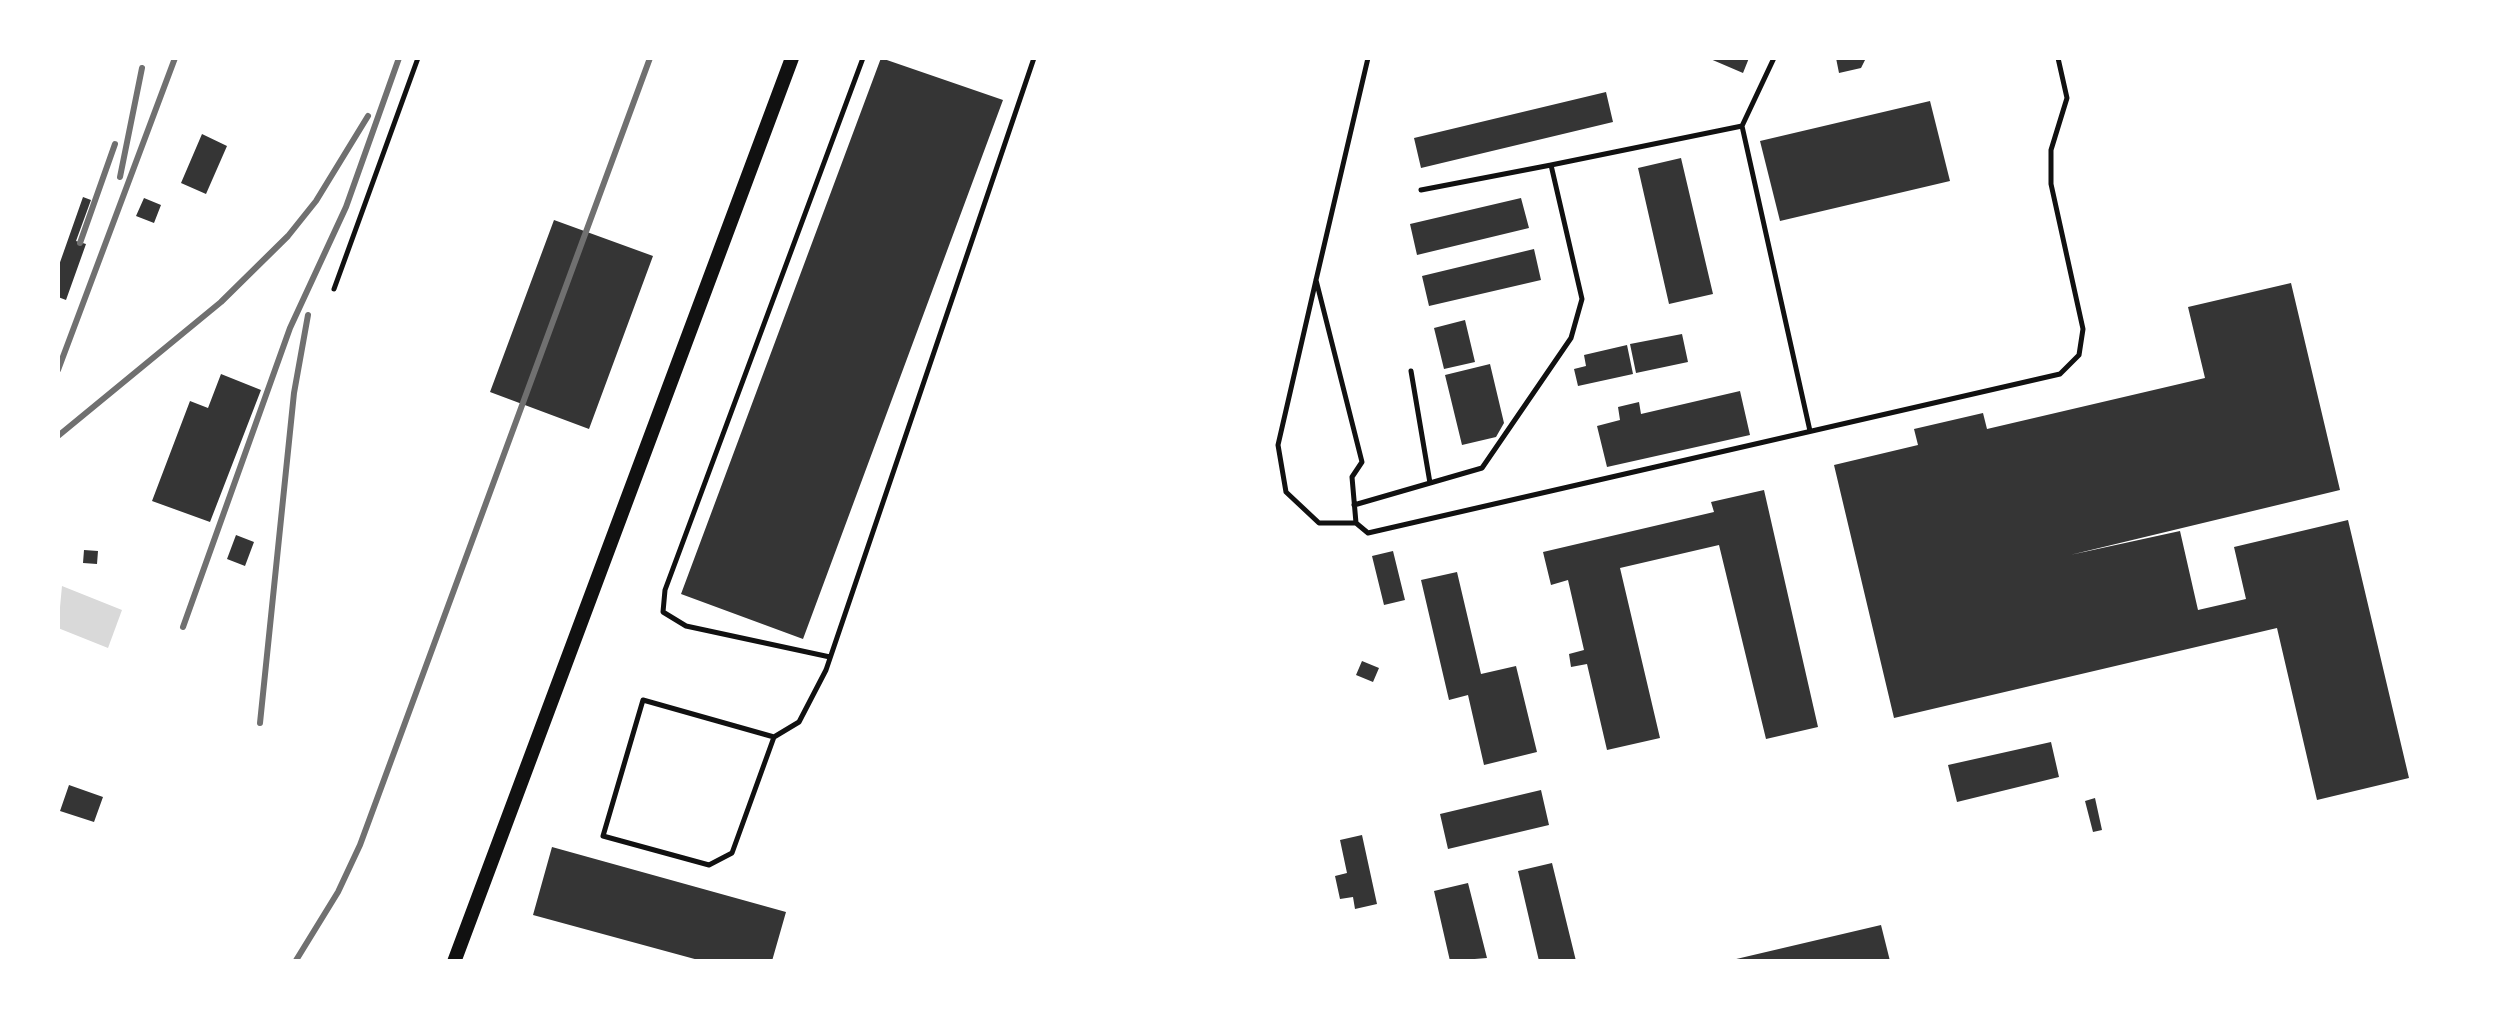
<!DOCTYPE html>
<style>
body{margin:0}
#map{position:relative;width:2517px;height:1019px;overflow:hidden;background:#fff;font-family:Jost,sans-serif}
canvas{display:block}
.frame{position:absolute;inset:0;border:60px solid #fff;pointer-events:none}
</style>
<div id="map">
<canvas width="2517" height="1019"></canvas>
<div class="frame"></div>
</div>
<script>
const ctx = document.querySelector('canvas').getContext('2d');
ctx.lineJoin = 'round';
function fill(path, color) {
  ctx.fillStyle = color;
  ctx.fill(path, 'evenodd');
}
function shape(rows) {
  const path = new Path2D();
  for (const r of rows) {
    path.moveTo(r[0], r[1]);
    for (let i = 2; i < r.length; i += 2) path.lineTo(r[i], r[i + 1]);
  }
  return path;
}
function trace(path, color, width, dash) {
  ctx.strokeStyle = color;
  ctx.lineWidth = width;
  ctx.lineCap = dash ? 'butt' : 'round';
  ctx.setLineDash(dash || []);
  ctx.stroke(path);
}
fill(shape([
 [62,586,122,610,108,648,58,628]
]), '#d9d9d9');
fill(shape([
 [881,58,1003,100,803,639,681,594],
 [1708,58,1749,58,1743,73],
 [1836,58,1866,58,1861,68,1839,73],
 [1606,92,1613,122,1421,168,1414,138],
 [1930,101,1950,181,1780,221,1760,141],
 [202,134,227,146,206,194,181,183],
 [1681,158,1713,294,1669,304,1638,168],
 [83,197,91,200,76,241,86,244,66,300,58,297,58,268],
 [144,198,161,205,154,223,136,216],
 [1521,198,1529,228,1417,255,1410,224],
 [554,220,653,256,589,429,490,392],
 [1534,249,1541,280,1429,306,1422,276],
 [2291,283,2340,490,2070,555,2180,531,2198,610,2246,599,2234,547,2348,520,2409,778,2317,800,2277,628,1894,718,1834,465,1918,445,1914,429,1983,413,1987,429,2205,378,2188,307],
 [1465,320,1475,362,1444,369,1434,328],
 [1682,334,1688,362,1636,373,1630,344],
 [1627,345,1633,374,1578,386,1574,369,1586,366,1584,355],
 [1490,364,1504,423,1496,437,1462,445,1445,375],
 [221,374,261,390,210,522,152,501,190,401,208,408],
 [1740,391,1750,435,1607,467,1597,426,1620,420,1618,407,1639,402,1641,414],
 [1764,490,1818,727,1766,739,1719,545,1620,568,1660,738,1607,750,1587,664,1571,667,1569,654,1584,650,1568,580,1551,585,1543,552,1714,512,1711,502],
 [236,535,254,542,245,566,227,559],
 [84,550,98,551,97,564,83,563],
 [1393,551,1405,600,1384,605,1372,556],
 [1457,572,1481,674,1516,666,1537,752,1484,765,1468,695,1449,700,1421,580],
 [1362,661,1379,668,1373,682,1356,675],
 [2051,742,2059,777,1957,802,1948,765],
 [69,785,103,797,94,822,60,811],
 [1541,790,1549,825,1448,849,1440,814],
 [2095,798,2102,830,2093,832,2085,801],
 [1362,835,1377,904,1355,909,1353,897,1340,899,1335,876,1347,873,1340,840],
 [552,847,786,912,772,961,702,961,533,915],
 [1552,863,1576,961,1539,961,1518,871],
 [1468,883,1487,958,1450,961,1434,891],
 [1881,925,1890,961,1732,961,1732,960]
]), '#353535');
trace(shape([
 [1774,58,1742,126,1810,431],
 [1551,165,1742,126],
 [1316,280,1362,462,1352,477,1356,523,1319,523,1286,492,1278,445,1316,280,1368,58],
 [334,289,418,58],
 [1411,371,1430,483],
 [1354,505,1482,468,1571,338,1582,299,1551,165,1421,190],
 [1356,523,1368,533,2060,374,2079,355,2083,329,2051,184,2051,150,2067,98,2058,58],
 [830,657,686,626,663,612,665,590,863,58],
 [774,737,643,700,603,836,709,865,732,853,774,737,799,722,826,670,1034,58]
]), '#111', 5);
trace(shape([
 [454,962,792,58]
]), '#111', 14);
trace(shape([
 [120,177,142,68],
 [80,243,115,144],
 [58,370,175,58],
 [58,436,221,302,288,236,316,201,368,116],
 [183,627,290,328,346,207,399,58],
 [260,723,294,393,308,315],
 [295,962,338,892,360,845,650,58]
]), '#707070', 6);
</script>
